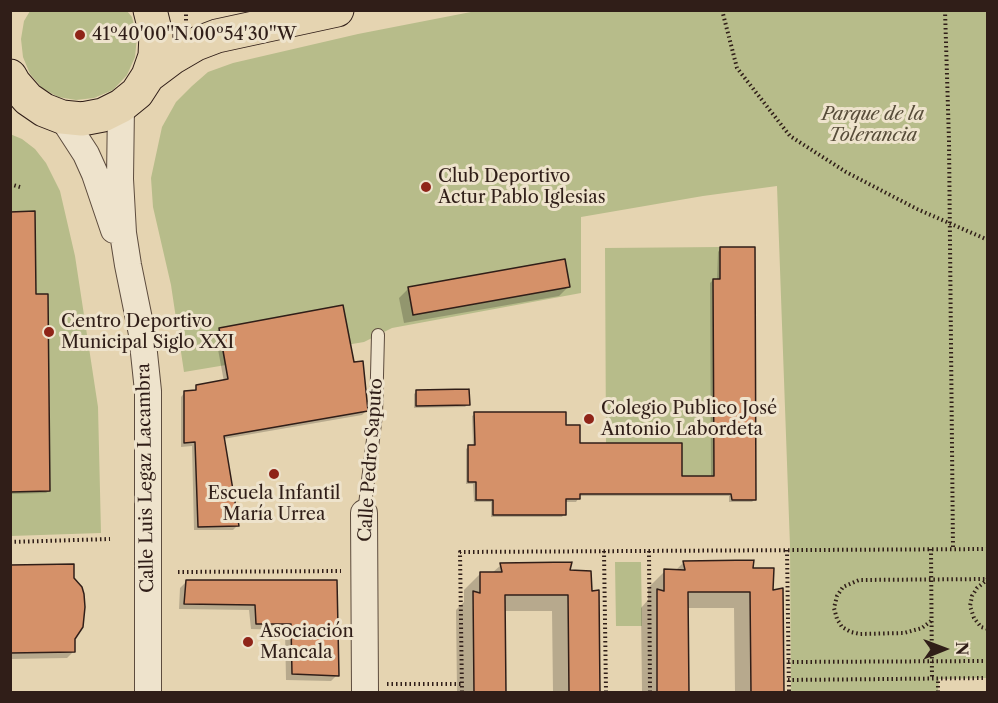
<!DOCTYPE html>
<meta charset="utf-8">
<style>
body{margin:0}
#map{position:relative;width:998px;height:703px;overflow:hidden;background:#e5d4b1;font-family:"Libre Caslon Text",serif}
canvas{display:block}
.frame{position:absolute;inset:0;border:12px solid #301e18;pointer-events:none}
.north{position:absolute;left:914px;top:619px;width:60px;height:60px;-webkit-text-stroke:4px #eee3cc;paint-order:stroke;rotate:89deg;font-size:16px;font-weight:700;line-height:24px;text-align:center;color:#301e18}
.north::after{content:'';display:block;margin:auto;width:21px;height:27px;background:#301e18;clip-path:polygon(50% 0,100% 100%,50% 72%,0 100%)}
</style>
<div id="map">
<canvas width="998" height="703"></canvas>
<div class="frame"></div>
<div class="north">N</div>
</div>
<script>
const ctx = document.querySelector('canvas').getContext('2d');
ctx.lineJoin = 'round';
function fill(path, color) {
  ctx.fillStyle = color;
  ctx.fill(path, 'evenodd');
}
function shape(rows) {
  const path = new Path2D();
  for (const r of rows) {
    path.moveTo(r[0], r[1]);
    for (let i = 2; i < r.length; i += 2) path.lineTo(r[i], r[i + 1]);
  }
  return path;
}
function trace(path, color, width, dash) {
  ctx.strokeStyle = color;
  ctx.lineWidth = width;
  ctx.lineCap = dash ? 'butt' : 'round';
  ctx.setLineDash(dash || []);
  ctx.stroke(path);
}
function write(font, color, halo, rows, align = 'center') {
  ctx.font = font + ' "Libre Caslon Text",serif';
  ctx.lineWidth = 6;
  ctx.setLineDash([]);
  ctx.textBaseline = 'middle';
  ctx.strokeStyle = halo;
  ctx.fillStyle = color;
  for (const [text, x, y, turn = 0] of rows) {
    ctx.save();
    ctx.translate(x, y);
    ctx.rotate((+turn || 0) * Math.PI / 180);
    ctx.textAlign = isNaN(turn) ? turn : align;
    if (halo) ctx.strokeText(text, 0, 0);
    ctx.fillText(text, 0, 0);
    ctx.restore();
  }
}
fill(shape([
 [30,11,127,11,132,17,137,37,135,57,127,75,113,90,94,98,76,100,58,97,42,88,30,74,23,57,21,39,24,21],
 [476,11,987,11,987,678,939,679,938,692,791,692,790,546,777,186,703,196,581,217,581,293,392,328,364,342,184,372,171,285,153,207,151,178,162,127,176,102,192,86,208,72,233,63,358,34],
 [10,134,22,139,35,149,46,163,60,191,75,256,98,407,101,533,11,536],
 [720,247,720,279,713,279,714,476,682,476,606,443,605,248],
 [615,562,641,562,642,626,616,626]
]), '#b7bc8a');
fill(shape([
 [10,213,35,295,49,491,46,493,10,494],
 [720,249,755,499,752,502,729,502,729,496,578,496,578,499,576,502,564,502,564,514,562,517,491,517,491,502,474,502,473,484,466,484,466,449,469,446,473,446,472,416,475,414,565,427,578,445,680,477,711,477,710,283,713,280,717,280,718,252],
 [568,287,559,296,404,323,399,298,409,288],
 [219,329,353,364,366,411,362,415,223,439,237,526,233,530,194,530,192,446,181,447,181,397,185,392,192,392,197,387,224,382,215,333],
 [417,391,468,404,465,407,414,408,414,394],
 [684,562,751,570,772,591,782,692,735,692,734,608,686,608,687,692,642,692,641,608,648,600,648,588,665,571,675,571],
 [501,565,568,572,598,692,553,692,552,611,504,611,504,692,457,692,456,610,464,602,464,590,481,573,492,573],
 [10,566,73,579,73,652,67,658,10,659],
 [186,582,336,582,337,675,331,681,286,680,285,630,251,629,249,610,179,609,180,588]
]), '#0003');
const building = shape([
 [35,211,36,294,48,294,50,491,10,492,10,212,35,211],
 [720,247,755,247,756,500,732,500,731,494,580,494,580,499,566,499,566,515,493,515,493,500,476,500,476,482,468,482,468,445,475,445,474,412,566,412,566,425,580,425,580,443,682,443,682,476,714,476,713,279,720,279,720,247],
 [565,259,570,287,413,315,408,287,565,259],
 [343,305,354,362,363,361,368,411,224,436,239,526,198,527,195,442,184,443,184,391,196,390,196,385,228,379,219,328,343,305],
 [469,389,470,405,416,406,416,390,469,389],
 [754,560,753,568,774,568,773,590,783,588,784,693,751,693,750,592,688,592,689,693,657,693,657,589,664,591,664,569,685,570,683,561,754,560],
 [572,562,570,570,591,571,592,591,599,590,600,693,569,693,568,595,505,595,506,693,474,693,473,591,480,593,480,572,502,572,500,563,572,562],
 [74,564,74,578,82,587,84,594,85,607,83,627,75,639,75,652,10,653,10,565,74,564],
 [186,580,337,580,339,676,292,674,291,624,256,624,255,605,184,604,186,580]
]);
fill(building, '#d59169');
trace(building, '#301e18', 1.5);
const lane = shape([
 [364,513,376,415,378,335]
]);
const street = shape([
 [121,106,120,179,123,233,128,265,142,334,148,391,148,692],
 [62,117,86,154,95,174,114,230],
 [364,513,365,692]
]);
const primary = shape([
 [10,76,14,83,28,99,44,110,62,117,82,119,103,115,121,106,137,93,148,76,155,56,156,34,150,10],
 [148,76,172,58,196,44,217,36,337,10]
]);
trace(lane, '#5d4c3e', 14);
trace(street, '#5d4c3e', 28);
trace(primary, '#301e18', 35);
trace(shape([
 [186,10,186,22],
 [722,10,737,68,790,136,846,172,917,209,988,240],
 [945,10,949,141,953,549],
 [10,184,20,187],
 [10,542,110,539],
 [931,549,932,679],
 [787,550,789,692],
 [604,551,606,692],
 [649,551,650,692],
 [178,572,341,571],
 [988,579,977,588,972,596,970,606,974,618,981,627,988,629],
 [931,621,922,628,904,633,860,634,851,632,842,627,837,619,834,608,837,596,843,587,859,580,988,579],
 [788,662,988,661],
 [788,680,988,678],
 [387,684,462,684],
 [462,692,460,552,988,549],
 [938,692,938,679]
]), '#301e18', 4, [1.5, 3]);
trace(lane, '#eee3cc', 12);
trace(street, '#eee3cc', 26);
trace(primary, '#e5d4b1', 33);
for (const [x, y, r, color] of [
 [80,35,6,"#8f2418"],
 [426,187,6,"#8f2418"],
 [49,332,6,"#8f2418"],
 [589,419,6,"#8f2418"],
 [274,474,6,"#8f2418"],
 [248,642,6,"#8f2418"]
]) {
  const dot = new Path2D();
  dot.arc(x, y, r, 0, 2 * Math.PI);
  ctx.fillStyle = color;
  ctx.fill(dot);
  trace(dot, '#eee3cc', 2);
}
write('18px', '#301e18', '#eee3cc', [
 ["41º40'00''N.00º54'30''W",92,35],
 ["Club Deportivo",438,177],
 ["Actur Pablo Iglesias",438,198],
 ["Centro Deportivo",61,322],
 ["Municipal Siglo XXI",61,343],
 ["Colegio Publico José",601,409],
 ["Antonio Labordeta",601,430],
 ["Escuela Infantil",274,494,"center"],
 ["María Urrea",274,515,"center"],
 ["Asociación",260,632],
 ["Mancala",260,653]
], 'left');
write('italic 18px', '#584d3a', '#eee3cc', [
 ["Parque de la",873,115],
 ["Tolerancia",873,136]
]);
write('18px', '#301e18', '#eee3cc', [
 ["Calle Pedro Saputo",371,460,-86],
 ["Calle Luis Legaz Lacambra",146,478,-91]
]);
</script>
